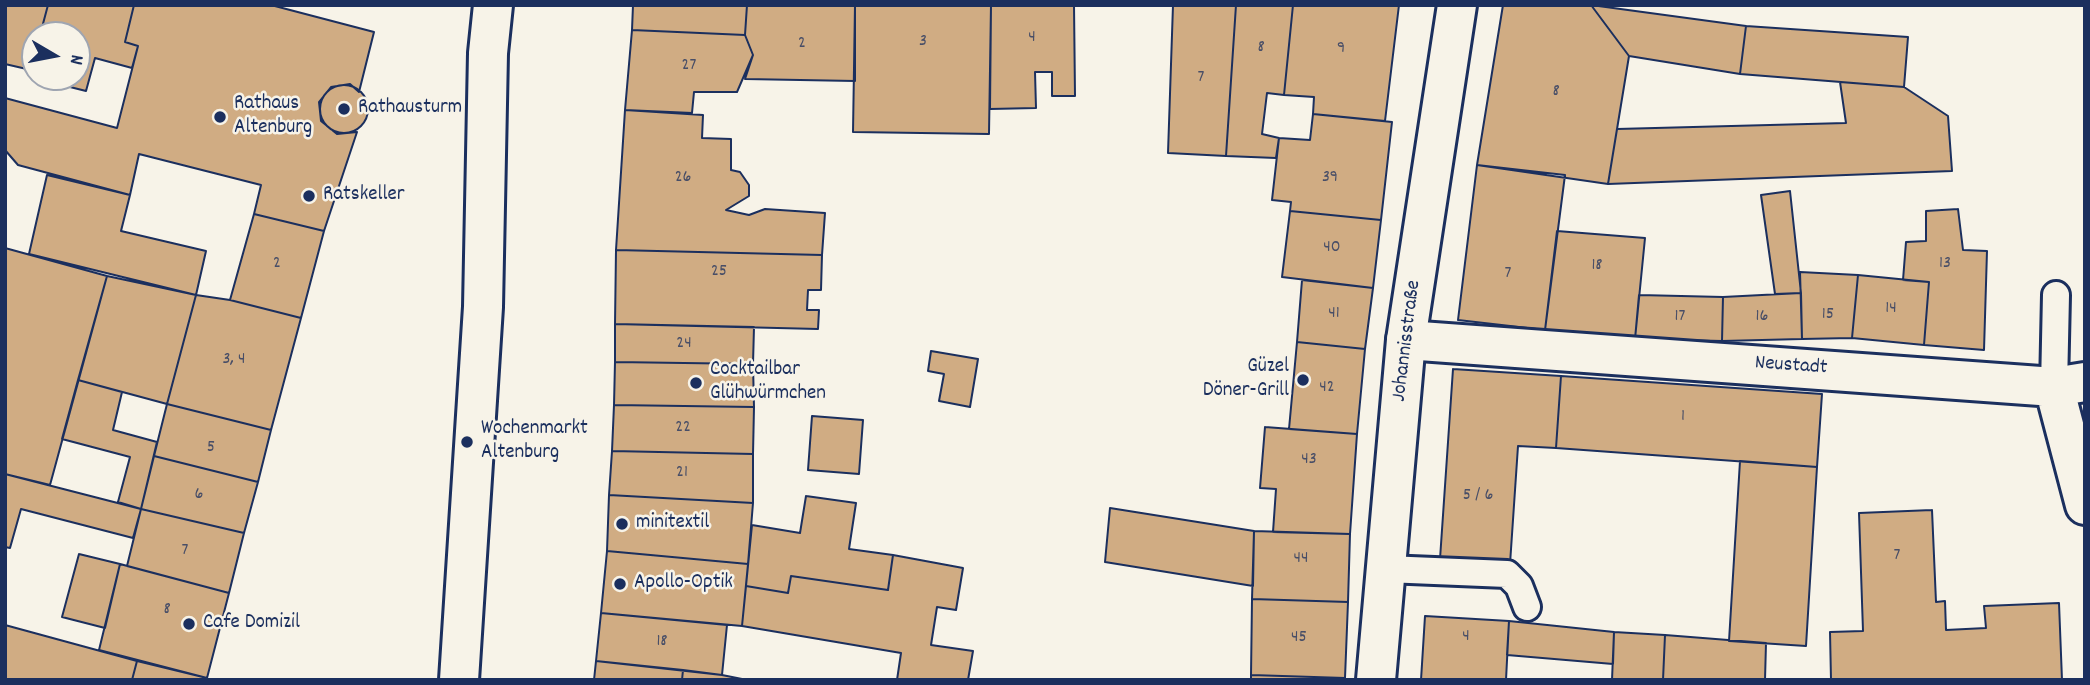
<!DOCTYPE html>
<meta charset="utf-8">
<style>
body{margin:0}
#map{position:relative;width:2090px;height:685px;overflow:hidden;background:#f7f3e8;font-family:Dekko,sans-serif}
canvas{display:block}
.frame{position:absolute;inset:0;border:7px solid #1b2f5e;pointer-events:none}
.north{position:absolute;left:21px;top:21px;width:70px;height:70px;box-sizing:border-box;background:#f7f3e8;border:2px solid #9fa5b1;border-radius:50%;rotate:100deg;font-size:19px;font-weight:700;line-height:28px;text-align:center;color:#1b2f5e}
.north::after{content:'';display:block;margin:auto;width:24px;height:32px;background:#1b2f5e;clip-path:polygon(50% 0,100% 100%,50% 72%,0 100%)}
</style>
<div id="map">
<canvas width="2090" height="685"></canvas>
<div class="frame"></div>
<div class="north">N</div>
</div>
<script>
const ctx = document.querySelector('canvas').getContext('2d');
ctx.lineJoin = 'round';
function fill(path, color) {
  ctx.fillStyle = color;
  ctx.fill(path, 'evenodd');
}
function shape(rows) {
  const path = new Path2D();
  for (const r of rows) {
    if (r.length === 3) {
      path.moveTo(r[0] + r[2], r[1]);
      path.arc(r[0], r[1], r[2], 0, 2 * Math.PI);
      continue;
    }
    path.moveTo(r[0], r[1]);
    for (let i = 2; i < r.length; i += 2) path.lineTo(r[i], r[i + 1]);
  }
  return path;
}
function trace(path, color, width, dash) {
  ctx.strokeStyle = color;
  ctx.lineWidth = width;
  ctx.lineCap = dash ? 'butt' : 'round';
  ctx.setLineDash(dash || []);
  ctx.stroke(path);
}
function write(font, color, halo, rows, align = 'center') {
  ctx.font = font + ' Dekko,sans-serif';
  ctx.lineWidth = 5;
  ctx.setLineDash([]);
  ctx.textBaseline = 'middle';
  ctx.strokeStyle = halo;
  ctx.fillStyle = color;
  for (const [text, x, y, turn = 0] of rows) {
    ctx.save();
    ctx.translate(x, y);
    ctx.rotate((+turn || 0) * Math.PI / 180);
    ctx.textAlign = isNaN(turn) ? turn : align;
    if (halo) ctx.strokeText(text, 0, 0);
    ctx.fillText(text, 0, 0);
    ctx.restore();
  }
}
const building = shape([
 [5,5,48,5,40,35,35,35,31,70,5,64,5,5],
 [48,5,134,5,125,42,138,46,132,68,95,58,86,91,58,84,60,77,77,77,77,35,40,35,48,5],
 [134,5,271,5,374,32,359,92,350,84,331,87,319,102,321,121,337,134,357,132,324,231,254,214,261,185,139,154,130,195,18,165,5,150,5,98,117,128,138,46,125,42,134,5],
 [633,5,747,5,745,35,632,30,633,5],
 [747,5,855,5,855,81,745,79,753,55,745,35,747,5],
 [855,5,991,5,989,134,853,132,855,5],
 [991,5,1074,5,1075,96,1052,96,1052,72,1035,72,1036,108,990,109,991,5],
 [1173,5,1236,5,1226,156,1168,153,1173,5],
 [1236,5,1293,5,1284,95,1267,93,1262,134,1279,138,1276,158,1226,156,1236,5],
 [1293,5,1399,5,1385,121,1313,114,1314,97,1284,95,1293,5],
 [1503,5,1591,5,1629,56,1608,184,1477,165,1503,5],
 [1591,5,1746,26,1740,74,1629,56,1591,5],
 [1746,26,1908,37,1904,87,1740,74,1746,26],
 [632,30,745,35,753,55,737,92,694,92,692,113,625,110,632,30],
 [1840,82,1904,87,1948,116,1952,171,1608,184,1617,129,1846,123,1840,82],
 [344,109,24],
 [625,110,703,115,702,138,731,139,731,170,740,172,749,185,749,196,726,210,749,215,765,209,825,213,822,255,616,250,625,110],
 [1313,114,1392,122,1381,220,1290,211,1291,202,1272,200,1279,138,1310,140,1313,114],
 [1477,165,1565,175,1545,330,1458,320,1477,165],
 [47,175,130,195,121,231,206,251,196,295,29,254,47,175],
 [1790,191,1801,293,1775,294,1761,195,1790,191],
 [1958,209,1963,250,1987,251,1984,350,1924,345,1929,282,1903,280,1906,242,1926,241,1926,211,1958,209],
 [1290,211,1381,220,1373,288,1282,277,1290,211],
 [254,214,324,231,301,318,230,300,254,214],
 [1557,231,1645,238,1635,339,1545,330,1557,231],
 [5,248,107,276,50,485,5,474,5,248],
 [616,250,822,255,821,290,808,290,807,310,819,310,818,329,615,324,616,250],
 [1800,272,1858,275,1852,338,1802,339,1800,272],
 [1858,275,1929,282,1924,345,1852,338,1858,275],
 [107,276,196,295,167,404,78,380,107,276],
 [1302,280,1373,288,1365,349,1297,342,1302,280],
 [1801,293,1802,339,1722,341,1723,297,1801,293],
 [196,295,230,300,301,318,271,430,167,404,196,295],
 [1639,295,1723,297,1722,341,1635,339,1639,295],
 [615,324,754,327,753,364,615,362,615,324],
 [1297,342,1365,349,1357,434,1289,429,1297,342],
 [931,351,978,359,970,407,939,401,944,374,928,371,931,351],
 [615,362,753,364,754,407,614,405,615,362],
 [1453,369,1561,376,1556,448,1518,446,1510,564,1440,559,1453,369],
 [1561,376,1822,394,1817,467,1556,448,1561,376],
 [78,380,122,392,113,430,157,442,141,509,118,502,130,457,62,439,78,380],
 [167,404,271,430,258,482,154,456,167,404],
 [614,405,754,407,753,454,612,451,614,405],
 [812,416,863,420,859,474,808,470,812,416],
 [1265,427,1357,434,1350,534,1273,532,1276,489,1260,488,1265,427],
 [612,451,753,454,753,503,609,495,612,451],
 [154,456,258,482,244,533,141,509,154,456],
 [1740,461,1817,467,1806,646,1729,641,1740,461],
 [5,474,141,509,133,538,21,509,10,548,5,547,5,474],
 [609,495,753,503,748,564,607,551,609,495],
 [806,496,856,503,849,549,893,555,888,590,791,576,788,593,746,586,752,525,800,533,806,496],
 [1110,508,1254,531,1253,586,1105,562,1110,508],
 [141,509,244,533,229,593,127,566,141,509],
 [1932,510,1936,602,1945,601,1946,630,1986,628,1984,606,2059,603,2062,680,1831,680,1830,632,1863,631,1859,513,1932,510],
 [1254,531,1350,534,1348,602,1252,599,1254,531],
 [607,551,748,564,742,626,601,613,607,551],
 [79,554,120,564,105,628,62,617,79,554],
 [893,555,963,568,956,610,937,607,931,645,973,651,968,680,897,680,901,653,742,626,746,586,788,593,791,576,888,590,893,555],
 [120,564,229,593,207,678,99,650,120,564],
 [1252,599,1348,602,1345,678,1251,675,1252,599],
 [601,613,727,625,722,675,596,661,601,613],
 [1425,616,1509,621,1506,680,1421,680,1425,616],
 [1509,621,1614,632,1613,664,1507,655,1509,621],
 [5,625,137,661,132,680,5,680,5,625],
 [1614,632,1665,635,1663,680,1612,680,1614,632],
 [1665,635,1766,643,1765,680,1663,680,1665,635],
 [137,661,207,678,207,680,132,680,137,661],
 [596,661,683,670,682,680,594,680,596,661],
 [683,670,722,675,747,680,682,680,683,670],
 [1251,675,1345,678,1251,680,1251,675]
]);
fill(building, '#d0ac83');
trace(building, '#1b2f5e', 2);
const lane = shape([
 [2054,387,2056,295],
 [1386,569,1507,574,1519,586,1527,607]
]);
const street = shape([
 [1406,340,2054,387,2085,382],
 [2054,387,2085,505],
 [459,680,483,307,488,53,493,5]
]);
const secondary = shape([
 [1376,680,1406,340,1457,5]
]);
trace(lane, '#1b2f5e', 32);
trace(street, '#1b2f5e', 44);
trace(secondary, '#1b2f5e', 44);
trace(lane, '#f7f3e8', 26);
trace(street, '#f7f3e8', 38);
trace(secondary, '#f7f3e8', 38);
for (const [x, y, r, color] of [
 [344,109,7,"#1b2f5e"],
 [220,117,7,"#1b2f5e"],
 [309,196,7,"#1b2f5e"],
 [1303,380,7,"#1b2f5e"],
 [696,383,7,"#1b2f5e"],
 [467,442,7,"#1b2f5e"],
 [622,524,7,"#1b2f5e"],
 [620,584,7,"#1b2f5e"],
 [189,624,7,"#1b2f5e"]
]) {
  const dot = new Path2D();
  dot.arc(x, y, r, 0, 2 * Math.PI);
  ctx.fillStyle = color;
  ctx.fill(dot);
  trace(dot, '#f7f3e8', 2.5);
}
write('18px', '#484e67', null, [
 ["4",1032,39],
 ["3",923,43],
 ["2",802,45],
 ["8",1261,49],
 ["9",1341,50],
 ["27",689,67],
 ["7",1201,79],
 ["8",1556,93],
 ["26",683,179],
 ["39",1330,179],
 ["40",1332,249],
 ["2",277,265],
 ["13",1945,265],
 ["18",1597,267],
 ["25",719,273],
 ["7",1508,275],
 ["14",1891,310],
 ["41",1334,315],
 ["15",1828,316],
 ["17",1680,318],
 ["16",1762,318],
 ["24",684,345],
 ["3, 4",234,361],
 ["42",1327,389],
 ["1",1683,418],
 ["22",683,429],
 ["5",211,449],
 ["43",1309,461],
 ["21",682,474],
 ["6",199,496],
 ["5 / 6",1478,497],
 ["7",185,552],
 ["7",1897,557],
 ["44",1301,560],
 ["8",167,611],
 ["4",1466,638],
 ["45",1299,639],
 ["18",662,643]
]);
write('21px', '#1b2f5e', '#f7f3e8', [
 ["Rathaus",234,105],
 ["Altenburg",234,129],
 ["Rathausturm",358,109],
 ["Ratskeller",323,196],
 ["Güzel",1289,368,"right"],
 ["Döner-Grill",1289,392,"right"],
 ["Cocktailbar",710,371],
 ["Glühwürmchen",710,395],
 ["Wochenmarkt",481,430],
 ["Altenburg",481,454],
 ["minitextil",636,524],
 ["Apollo-Optik",634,584],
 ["Cafe Domizil",203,624]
], 'left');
write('21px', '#1b2f5e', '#f7f3e8', [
 ["Johannisstraße",1408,341,-83],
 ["Neustadt",1791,367,4]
]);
</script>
